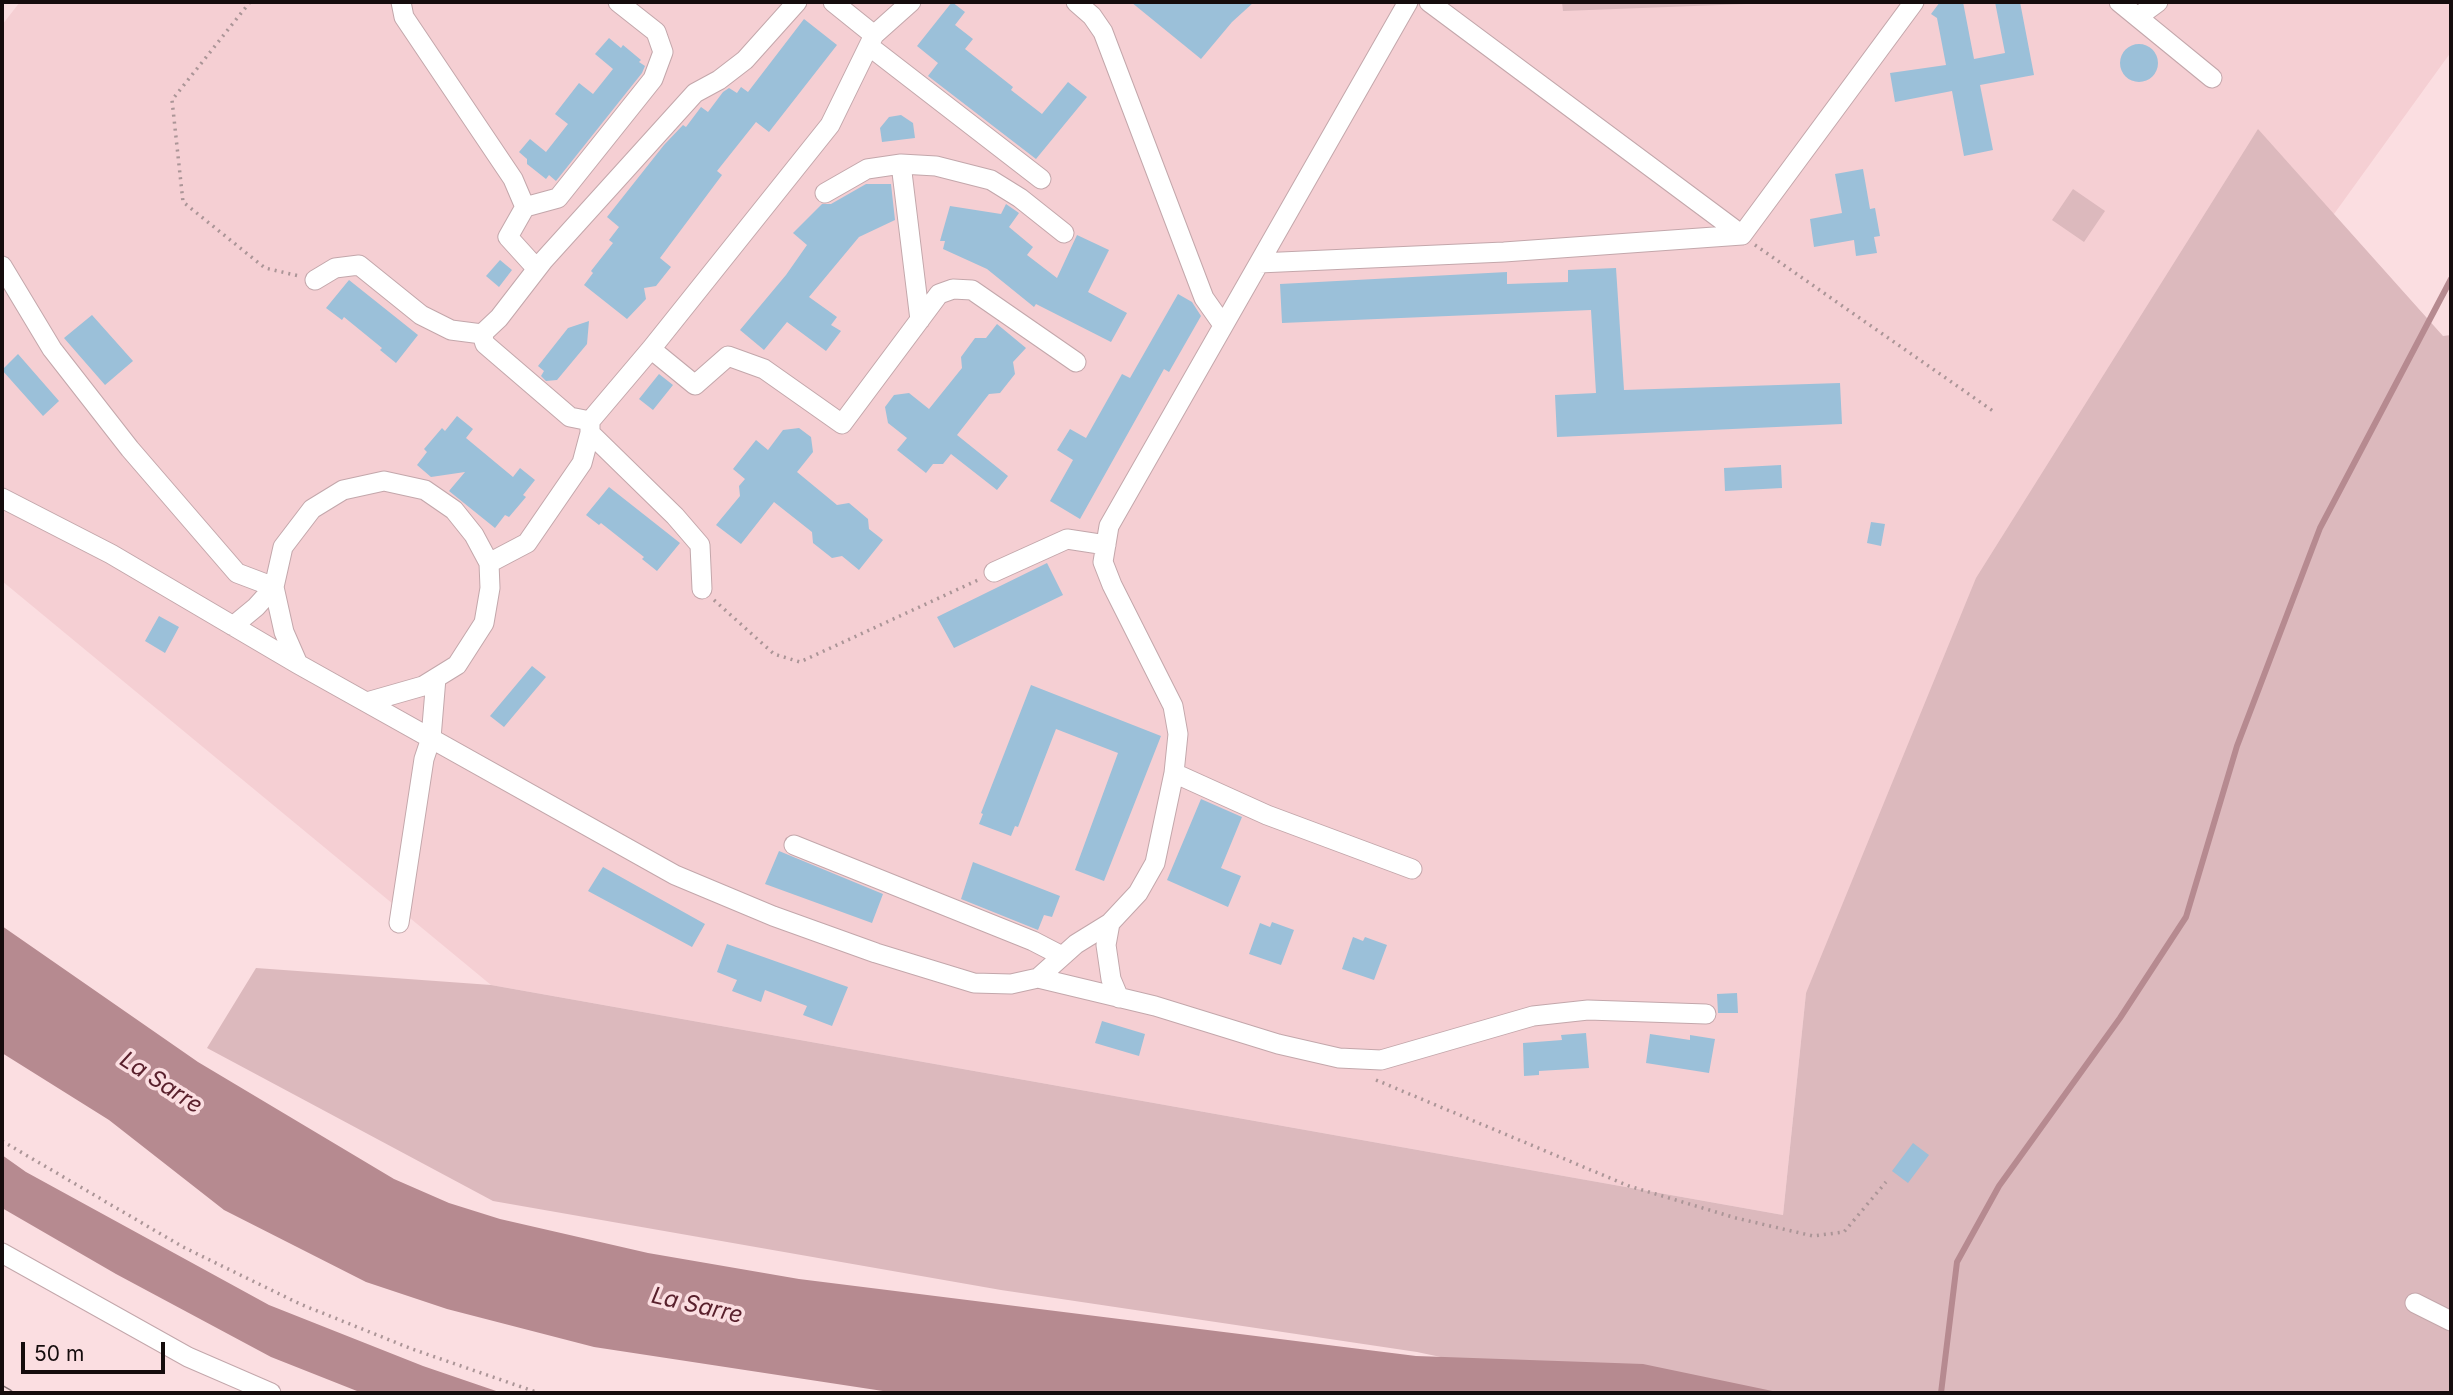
<!DOCTYPE html>
<style>
body{margin:0}
#map{position:relative;width:2453px;height:1395px;overflow:hidden;background:#fbdee1;font-family:Inter,sans-serif}
canvas{display:block}
.frame{position:absolute;inset:0;border:4px solid #150c0d;pointer-events:none}
.scale{position:absolute;left:21px;top:1342px;width:144px;height:32px;box-sizing:border-box;border:4px solid #150c0d;border-top:0;padding-left:9px;font-size:21px;line-height:24px;white-space:nowrap;color:#150c0d;-webkit-text-stroke:5px #fbdee1;paint-order:stroke}
</style>
<div id="map">
<canvas width="2453" height="1395"></canvas>
<div class="frame"></div>
<div class="scale">50 m</div>
</div>
<script>
const ctx = document.querySelector('canvas').getContext('2d');
ctx.lineJoin = 'round';
function fill(path, color) {
  ctx.fillStyle = color;
  ctx.fill(path, 'evenodd');
}
function shape(rows) {
  const path = new Path2D();
  for (const r of rows) {
    if (r.length === 3) {
      path.moveTo(r[0] + r[2], r[1]);
      path.arc(r[0], r[1], r[2], 0, 2 * Math.PI);
      continue;
    }
    path.moveTo(r[0], r[1]);
    for (let i = 2; i < r.length; i += 2) path.lineTo(r[i], r[i + 1]);
  }
  return path;
}
function trace(path, color, width, dash) {
  ctx.strokeStyle = color;
  ctx.lineWidth = width;
  ctx.lineCap = dash ? 'butt' : 'round';
  ctx.setLineDash(dash || []);
  ctx.stroke(path);
}
function write(font, color, halo, rows, align = 'center') {
  ctx.font = font + ' Inter,sans-serif';
  ctx.lineWidth = 7;
  ctx.setLineDash([]);
  ctx.textBaseline = 'middle';
  ctx.strokeStyle = halo;
  ctx.fillStyle = color;
  for (const [text, x, y, turn = 0] of rows) {
    ctx.save();
    ctx.translate(x, y);
    ctx.rotate((+turn || 0) * Math.PI / 180);
    ctx.textAlign = isNaN(turn) ? turn : align;
    if (halo) ctx.strokeText(text, 0, 0);
    ctx.fillText(text, 0, 0);
    ctx.restore();
  }
}
fill(shape([
 [20,2,2451,2,2451,52,2321,232,1806,993,1783,1215,491,985,2,581,2,25]
]), '#f5cfd3');
fill(shape([
 [1562,2,1746,2,1746,4,1563,11],
 [2258,129,2443,336,2451,335,2451,1393,1612,1393,1417,1352,1001,1290,493,1201,207,1048,256,968,491,985,1783,1215,1806,993,1976,578],
 [2073,189,2105,211,2084,242,2052,220]
]), '#dcb9bd');
fill(shape([
 [2,926,198,1062,394,1179,449,1203,500,1219,648,1253,799,1279,1416,1356,1643,1364,1782,1393,896,1393,594,1347,447,1309,366,1282,224,1210,109,1120,2,1053],
 [2,1155,26,1172,269,1305,423,1366,502,1393,362,1393,271,1357,116,1274,2,1208]
]), '#b68a90');
trace(shape([
 [1941,1393,1957,1262,1999,1186,2120,1018,2186,917,2237,746,2320,528,2451,279]
]), '#b68a90', 6);
fill(shape([
 [952,2,965,12,955,25,973,39,965,49,1013,87,1011,90,1042,114,1068,82,1087,97,1036,159,928,76,938,63,917,46],
 [1131,2,1254,2,1232,22,1201,59],
 [1940,2,1963,2,1974,59,2005,53,1995,2,2020,2,2034,75,1980,85,1993,150,1964,156,1952,91,1895,102,1890,73,1946,65,1937,18,1931,14],
 [804,19,837,45,769,132,756,122,717,171,722,175,660,258,671,267,656,286,644,288,646,299,627,319,584,285,593,273,591,271,613,243,609,240,619,227,607,217,664,145,683,125,686,127,701,107,708,112,723,92,729,88,737,93,741,87,748,92],
 [609,38,621,48,623,45,641,60,639,62,645,66,642,73,556,181,549,175,546,179,527,164,527,159,519,152,530,139,546,152,568,124,555,114,579,83,593,94,613,69,595,54],
 [2139,63,19],
 [901,115,913,123,915,138,882,142,880,128,889,117],
 [1863,169,1870,209,1875,208,1880,236,1874,237,1877,253,1856,256,1854,240,1814,247,1810,219,1842,213,1835,174],
 [866,184,891,184,895,220,859,237,809,297,837,317,831,325,841,331,826,351,787,322,764,350,740,330,786,275,807,245,793,233,822,204,831,204],
 [1006,204,1019,213,1009,227,1033,247,1027,255,1057,278,1077,235,1109,250,1088,292,1127,313,1111,342,1036,304,1034,307,987,269,943,249,945,241,940,241,950,206,1001,214],
 [500,260,512,270,499,287,486,276],
 [1616,268,1624,390,1840,383,1842,424,1557,437,1555,395,1596,393,1591,310,1282,323,1280,284,1507,272,1507,284,1568,282,1568,270],
 [349,280,418,335,396,363,380,350,382,348,344,317,342,320,326,308],
 [1178,294,1192,302,1201,316,1169,372,1164,369,1080,519,1050,501,1073,460,1057,450,1070,429,1086,438,1122,374,1130,378],
 [92,315,133,361,105,385,64,338],
 [589,321,587,344,557,380,546,381,541,376,544,371,538,366,568,328],
 [997,324,1026,348,1013,362,1015,374,1000,393,989,394,957,435,1008,476,997,490,951,454,943,464,933,464,926,473,897,450,907,438,888,423,885,407,894,395,909,393,929,409,962,368,961,357,975,338,986,338],
 [18,354,59,401,43,416,2,370],
 [659,374,673,385,653,410,639,399],
 [457,416,473,429,466,438,513,477,520,468,535,480,523,495,526,497,509,517,505,515,495,528,449,491,465,472,431,477,417,465,427,452,424,449,442,428,445,431],
 [799,428,811,437,813,452,797,472,837,505,849,503,868,519,869,529,883,540,859,570,842,556,832,558,813,543,812,532,774,502,741,544,716,525,740,496,739,486,745,479,733,469,756,440,768,450,783,430],
 [1781,465,1782,488,1725,491,1724,468],
 [609,487,680,543,657,571,642,559,644,557,601,523,599,525,586,515],
 [1871,522,1885,524,1881,546,1867,543],
 [1047,563,1063,595,954,648,937,617],
 [159,616,179,627,165,653,145,641],
 [532,666,546,677,504,727,490,716],
 [1031,685,1161,736,1104,881,1075,870,1118,753,1056,729,1018,827,1015,826,1011,836,979,824,983,814,981,813],
 [1201,799,1242,817,1221,868,1241,876,1228,907,1167,880],
 [779,851,883,894,872,923,765,884],
 [973,862,1060,896,1052,917,1044,915,1038,930,961,899],
 [603,867,705,924,692,947,588,891],
 [1272,922,1294,930,1281,965,1249,954,1260,923,1270,927],
 [1353,937,1363,941,1365,937,1387,945,1374,980,1342,969],
 [727,944,848,987,832,1026,803,1015,807,1006,765,990,761,1002,732,991,737,980,717,972],
 [1737,993,1738,1013,1718,1013,1717,994],
 [1102,1021,1145,1034,1139,1056,1095,1043],
 [1586,1033,1589,1068,1539,1071,1539,1075,1524,1076,1523,1043,1562,1040,1561,1035],
 [1650,1034,1690,1040,1690,1035,1715,1039,1709,1073,1646,1063],
 [1913,1143,1929,1155,1908,1183,1892,1171]
]), '#9bc0d9');
const minor = shape([
 [401,2,404,17,513,179,525,207],
 [833,2,874,35],
 [1076,2,1092,16,1103,32,1204,298,1223,325],
 [1429,2,1742,235],
 [2119,2,2212,78],
 [2139,16,2158,2],
 [869,46,1041,179],
 [825,193,867,169,901,164],
 [1259,263,1504,252,1742,235,1914,2],
 [2,266,52,349,130,449,237,573,274,587,256,607,233,626],
 [537,269,508,237,525,207,558,198,653,79,663,52,656,32,618,2],
 [315,280,335,268,359,265,421,315,451,330,482,334,499,318,543,261,695,93,719,80,745,60,797,2],
 [920,320,901,164,936,166,991,180,1020,198,1064,233],
 [482,334,485,344,570,417,590,421],
 [651,349,695,385,728,356,764,369,842,424,939,294,953,289,972,290,1076,362],
 [590,433,675,516,700,545,702,589],
 [2,498,111,554,298,664,675,875,773,916,876,953,974,983,1011,984,1038,978,1155,1006,1278,1044,1339,1058,1381,1060,1533,1016,1588,1010,1706,1014],
 [489,563,527,543,582,463,590,433,590,421,651,349,830,125,874,35,911,2],
 [994,572,1067,539,1106,545],
 [298,664,284,632,274,587,283,547,312,509,343,490,384,481,425,490,454,510,474,535,489,563,490,588,484,623,457,665,423,686,367,702],
 [1174,773,1267,815,1412,869],
 [794,845,1033,941,1062,956],
 [399,923,424,759,431,738,436,678],
 [1038,978,1076,944,1110,923],
 [1119,998,1111,979,1106,945,1110,923,1138,893,1155,863,1174,773,1178,734,1173,706,1112,585,1103,562,1109,526,1408,2],
 [2,1253,188,1357,271,1393],
 [2415,1303,2451,1321]
]);
trace(minor, '#c3a7ab', 21);
trace(shape([
 [250,2,172,100,183,202,265,268,299,276],
 [1755,245,1993,411],
 [714,600,774,654,800,662,978,580],
 [1376,1080,1629,1186,1736,1218,1813,1236,1844,1232,1886,1182],
 [2,1141,183,1247,300,1304,412,1349,539,1393]
]), '#ab9597', 3.5, [2, 5]);
trace(minor, '#fff', 19);
const rail = shape([
 [2,1389,9,1393]
]);
trace(rail, '#877476', 8);
trace(rail, '#fbdee1', 5, [16]);
write('italic 23px', '#59202c', '#fbdee1', [
 ["La Sarre",161,1083,33],
 ["La Sarre",697,1306,13]
]);
</script>
